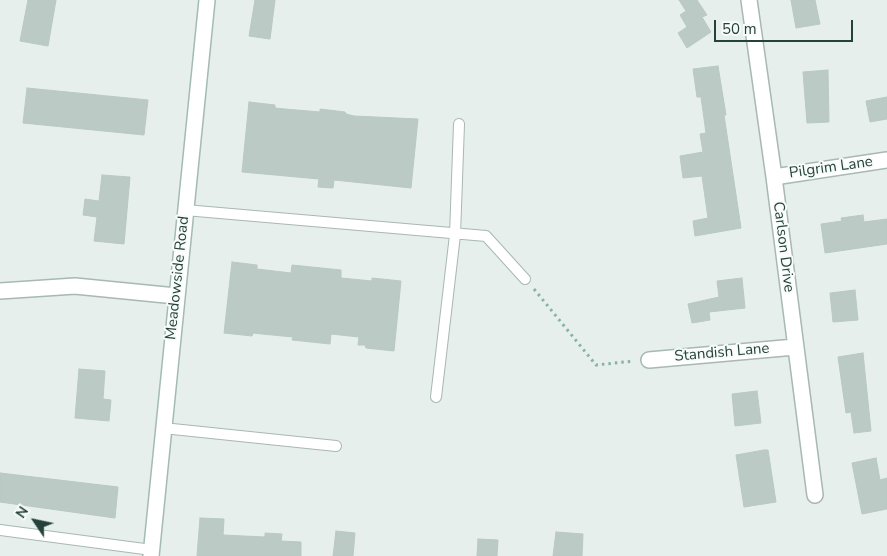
<!DOCTYPE html>
<style>
body{margin:0}
#map{position:relative;width:887px;height:556px;overflow:hidden;background:#e6efeb;font-family:"Nunito Sans",sans-serif}
canvas{display:block}
.north{position:absolute;left:10px;top:496px;width:50px;height:50px;-webkit-text-stroke:4px #f7fbf9;paint-order:stroke;rotate:304deg;font-size:14px;font-weight:700;line-height:20px;text-align:center;color:#24423a}
.north::after{content:'';display:block;margin:auto;width:18px;height:22px;background:#24423a;clip-path:polygon(50% 0,100% 100%,50% 72%,0 100%)}
.scale{position:absolute;left:714px;top:20px;width:139px;height:22px;box-sizing:border-box;border:2px solid #24423a;border-top:0;padding-left:6px;font-size:15px;line-height:18px;white-space:nowrap;color:#24423a;-webkit-text-stroke:4px #f7fbf9;paint-order:stroke}
</style>
<div id="map">
<canvas width="887" height="556"></canvas>
<div class="north">N</div>
<div class="scale">50 m</div>
</div>
<script>
const ctx = document.querySelector('canvas').getContext('2d');
ctx.lineJoin = 'round';
function fill(path, color) {
  ctx.fillStyle = color;
  ctx.fill(path, 'evenodd');
}
function shape(rows) {
  const path = new Path2D();
  for (const r of rows) {
    path.moveTo(r[0], r[1]);
    for (let i = 2; i < r.length; i += 2) path.lineTo(r[i], r[i + 1]);
  }
  return path;
}
function trace(path, color, width, dash) {
  ctx.strokeStyle = color;
  ctx.lineWidth = width;
  ctx.lineCap = dash ? 'butt' : 'round';
  ctx.setLineDash(dash || []);
  ctx.stroke(path);
}
function write(font, color, halo, rows, align = 'center') {
  ctx.font = font + ' "Nunito Sans",sans-serif';
  ctx.lineWidth = 4;
  ctx.setLineDash([]);
  ctx.textBaseline = 'middle';
  ctx.strokeStyle = halo;
  ctx.fillStyle = color;
  for (const [text, x, y, turn = 0] of rows) {
    ctx.save();
    ctx.translate(x, y);
    ctx.rotate((+turn || 0) * Math.PI / 180);
    ctx.textAlign = isNaN(turn) ? turn : align;
    if (halo) ctx.strokeText(text, 0, 0);
    ctx.fillText(text, 0, 0);
    ctx.restore();
  }
}
const building = shape([
 [28,0,56,0,48,46,20,41,28,0],
 [255,0,275,0,270,39,249,36,255,0],
 [679,0,697,0,707,15,702,17,711,32,687,48,678,33,687,27,680,15,686,11,679,0],
 [791,0,815,0,820,24,796,28,791,0],
 [718,66,726,115,724,115,741,228,695,236,693,221,708,218,702,176,683,178,680,156,703,152,700,134,706,133,701,97,697,97,693,69,718,66],
 [828,70,829,122,807,123,803,72,828,70],
 [27,88,148,100,144,135,23,123,27,88],
 [887,97,887,119,870,122,866,101,887,97],
 [249,102,275,105,275,108,285,109,320,112,320,109,345,112,346,114,354,116,418,119,411,188,334,180,333,188,318,187,319,179,242,172,249,102],
 [102,175,130,177,124,244,94,241,97,217,83,215,85,199,99,201,102,175],
 [863,215,864,222,887,219,887,244,825,253,821,224,842,221,841,218,863,215],
 [232,262,257,265,257,269,291,273,292,265,341,270,341,278,372,281,372,278,401,281,394,351,366,348,365,345,358,345,359,337,331,334,330,344,292,340,293,337,262,334,253,333,252,336,224,333,232,262],
 [742,278,745,308,709,312,710,320,692,323,688,304,719,297,717,281,742,278],
 [855,290,858,320,833,322,830,293,855,290],
 [863,353,871,431,854,433,851,412,846,413,838,357,863,353],
 [79,369,105,371,103,399,111,400,109,421,75,418,79,369],
 [757,391,761,423,735,426,732,394,757,391],
 [764,450,768,450,776,502,744,507,736,455,764,450],
 [876,458,880,480,887,478,887,509,862,514,852,463,876,458],
 [0,473,118,487,115,518,0,502,0,473],
 [200,518,224,519,223,535,265,537,265,533,282,534,281,541,301,542,301,556,197,556,200,518],
 [336,531,355,533,353,556,333,556,336,531],
 [556,532,583,534,582,556,553,556,556,532],
 [478,539,498,540,497,556,477,556,478,539]
]);
fill(building, '#bbcac4');
trace(building, '#b8c9c2', 1);
const lane = shape([
 [185,210,486,236,525,279],
 [436,397,455,235,459,124],
 [163,428,336,446],
 [0,530,152,550]
]);
const street = shape([
 [749,0,774,177,815,495],
 [774,177,887,160],
 [0,291,75,286,176,296],
 [649,360,795,347]
]);
const secondary = shape([
 [151,556,207,0]
]);
trace(lane, '#a8b8b2', 12);
trace(street, '#a8b8b2', 18);
trace(secondary, '#a4bbb3', 18);
trace(shape([
 [534,289,596,365,634,361]
]), '#86b3a5', 3, [2.5, 4]);
trace(lane, '#fff', 10);
trace(street, '#fff', 15);
trace(secondary, '#fff', 15);
write('15px', '#24423a', '#f7fbf9', [
 ["Pilgrim Lane",831,168,-8],
 ["Carlson Drive",783,247,83],
 ["Meadowside Road",178,278,-84],
 ["Standish Lane",722,353,-5]
]);
</script>
